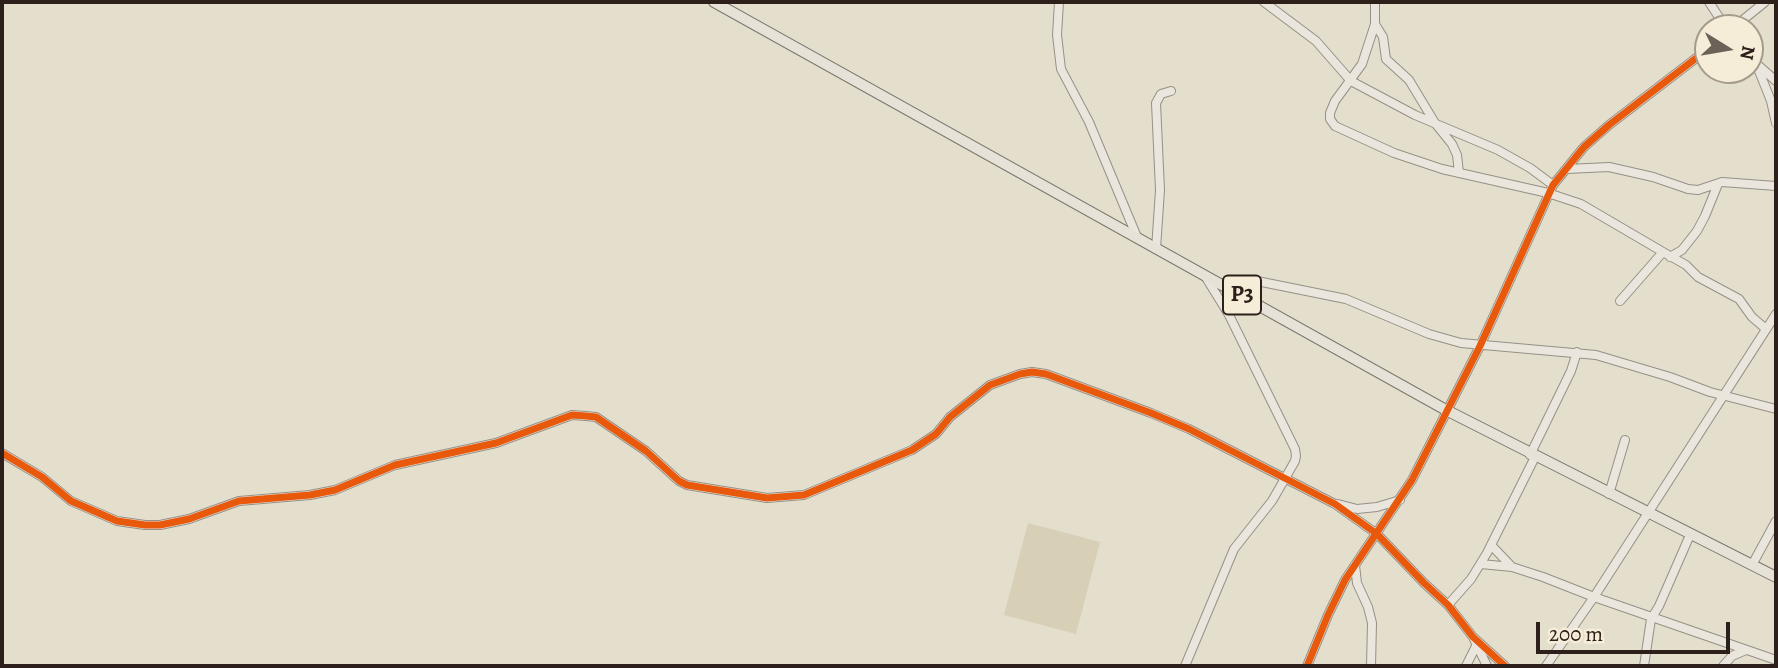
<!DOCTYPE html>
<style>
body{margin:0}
#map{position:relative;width:1778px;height:668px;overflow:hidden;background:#e4decc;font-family:Alegreya,serif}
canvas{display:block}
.frame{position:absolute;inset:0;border:4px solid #2d201a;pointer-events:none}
.north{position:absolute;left:1694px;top:14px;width:70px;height:70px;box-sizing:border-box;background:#f5edd7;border:2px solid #a59b8b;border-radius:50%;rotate:101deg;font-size:19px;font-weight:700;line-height:28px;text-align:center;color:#2d201a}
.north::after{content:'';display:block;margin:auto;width:24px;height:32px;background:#6d6258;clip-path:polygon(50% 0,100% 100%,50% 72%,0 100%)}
.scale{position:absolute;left:1536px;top:622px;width:194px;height:32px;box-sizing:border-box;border:4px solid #2d201a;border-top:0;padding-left:9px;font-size:21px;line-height:24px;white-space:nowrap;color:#2d201a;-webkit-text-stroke:5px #f5edd7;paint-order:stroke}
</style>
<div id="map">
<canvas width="1778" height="668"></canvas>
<div class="frame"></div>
<div class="north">N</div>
<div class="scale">200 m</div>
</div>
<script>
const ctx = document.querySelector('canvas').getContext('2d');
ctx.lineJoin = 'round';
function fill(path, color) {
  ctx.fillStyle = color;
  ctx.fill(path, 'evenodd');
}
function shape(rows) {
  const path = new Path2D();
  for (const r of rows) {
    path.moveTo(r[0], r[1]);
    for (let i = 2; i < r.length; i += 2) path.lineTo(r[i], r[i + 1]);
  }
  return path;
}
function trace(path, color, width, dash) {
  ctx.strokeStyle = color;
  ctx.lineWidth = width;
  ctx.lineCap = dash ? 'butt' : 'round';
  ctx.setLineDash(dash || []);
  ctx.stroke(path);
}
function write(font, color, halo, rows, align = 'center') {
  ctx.font = font + ' Alegreya,serif';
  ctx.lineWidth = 7;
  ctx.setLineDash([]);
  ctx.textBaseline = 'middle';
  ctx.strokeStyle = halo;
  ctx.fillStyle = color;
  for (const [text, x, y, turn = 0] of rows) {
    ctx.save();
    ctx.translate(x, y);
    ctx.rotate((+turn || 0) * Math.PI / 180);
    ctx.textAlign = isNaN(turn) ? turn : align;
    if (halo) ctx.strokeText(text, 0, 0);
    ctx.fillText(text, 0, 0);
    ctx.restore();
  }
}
fill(shape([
 [1028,523,1100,542,1076,634,1004,615]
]), '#d8cfb7');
const minor = shape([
 [1059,2,1057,35,1061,69,1089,122,1137,237],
 [1264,2,1316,41,1351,81,1415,115,1498,150,1530,168,1553,185],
 [1375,2,1375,24,1362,64,1335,101,1330,113,1330,119,1335,126,1394,153,1442,169,1548,193,1581,204,1663,252],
 [1709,2,1726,28],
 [1375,24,1383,37,1386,59,1409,80,1435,123,1452,144,1457,155,1459,173],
 [1733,28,1765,2],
 [1750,58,1776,81],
 [1757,66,1771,101,1776,123],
 [1567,169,1609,167,1653,177,1688,189,1698,190,1722,182,1776,186],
 [1156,249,1160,190,1156,103,1161,94,1171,91],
 [1670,257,1682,250,1697,231,1705,216,1718,184],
 [1225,286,1257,281,1346,299,1429,334,1461,343,1596,355,1670,377,1710,392,1776,409],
 [1620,301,1663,252,1686,265,1698,277,1739,299,1752,317,1766,329],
 [2,453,42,477,71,501,117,521,145,525,160,525,189,519,239,501,310,495,335,490,395,465,496,443,572,415,586,416,596,417,646,451,679,481,687,485,767,498,804,495,912,450,936,434,950,417,990,385,1020,374,1032,372,1046,374,1151,413,1189,429,1335,504,1377,534,1424,583,1448,605,1473,637,1505,666],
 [1530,455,1571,371,1577,352],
 [1609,494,1625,440],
 [1338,504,1357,509,1377,507,1400,500],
 [1491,545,1512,567],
 [1481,564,1512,567,1543,577,1594,597,1776,660],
 [1355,565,1357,583,1368,607,1372,623,1371,666],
 [1752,565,1776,521],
 [1448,605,1471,579,1487,553,1535,457],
 [1473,637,1487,666],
 [1185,666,1234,549,1272,501,1295,461,1296,456,1295,449,1229,315,1205,276],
 [1307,666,1328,615,1345,580,1412,480,1480,346,1553,185,1584,147,1609,125,1708,49],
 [1466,666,1476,646],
 [1546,666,1594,597,1776,314],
 [1644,666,1651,619,1659,606,1690,535],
 [1723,666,1732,656,1746,650]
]);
const major = shape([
 [714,2,1446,410,1776,577]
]);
trace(minor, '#969086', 10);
trace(major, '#7c776d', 12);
trace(minor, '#eae6de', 8);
trace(major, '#e7e2d8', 10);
trace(shape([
 [2,453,42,477,71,501,117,521,145,525,160,525,189,519,239,501,310,495,335,490,395,465,496,443,572,415,586,416,596,417,646,451,679,481,687,485,767,498,804,495,912,450,936,434,950,417,990,385,1020,374,1032,372,1046,374,1151,413,1189,429,1335,504,1377,534,1424,583,1448,605,1473,637,1505,666],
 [1307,666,1328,615,1345,580,1412,480,1480,346,1553,185,1584,147,1609,125,1708,49]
]), '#e8590c', 7);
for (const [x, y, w] of [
 [1242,295,38]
]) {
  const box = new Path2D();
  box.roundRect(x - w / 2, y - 19.5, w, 39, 5);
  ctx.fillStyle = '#f5edd7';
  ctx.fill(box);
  trace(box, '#2d201a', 2);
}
write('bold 23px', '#2d201a', null, [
 ["P3",1242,295]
]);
</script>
